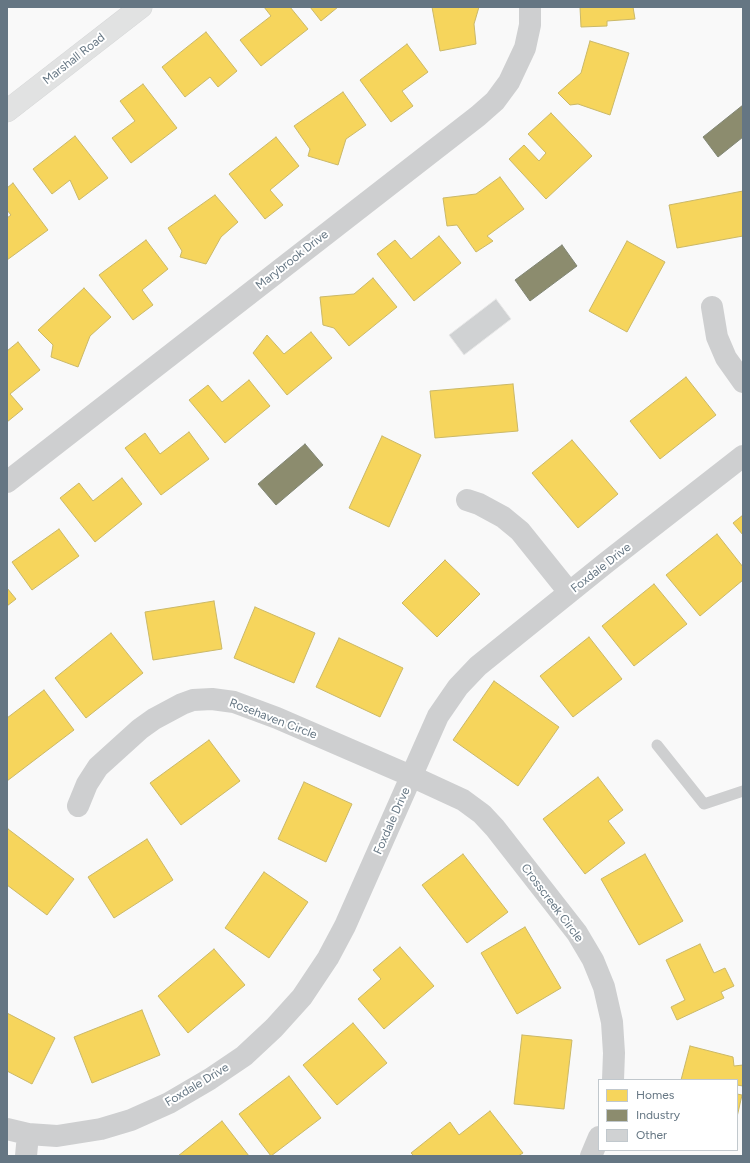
<!DOCTYPE html>
<style>
body{margin:0}
#map{position:relative;width:750px;height:1163px;overflow:hidden;background:#f9f9f9;font-family:Figtree,sans-serif}
canvas{display:block}
.frame{position:absolute;inset:0;border:8px solid #657683;pointer-events:none}
.legend{position:absolute;left:598px;top:1079px;width:140px;height:72px;box-sizing:border-box;background:#fff;border:1px solid #c1c8cd;margin:0;padding:5px 7px;list-style:none;font-size:12px;color:#657683}
.legend li{display:flex;align-items:center;gap:8px;height:20px}
.legend b{width:20px;border:1px solid #c1c8cd}
</style>
<div id="map">
<canvas width="750" height="1163"></canvas>
<div class="frame"></div>
<ul class="legend">
<li><b style="height:11px;background:#f6d55c"></b>Homes</li>
<li><b style="height:11px;background:#8c8c6e"></b>Industry</li>
<li><b style="height:11px;background:#d0d2d3"></b>Other</li>
</ul>
</div>
<script>
const ctx = document.querySelector('canvas').getContext('2d');
ctx.lineJoin = 'round';
function fill(path, color) {
  ctx.fillStyle = color;
  ctx.fill(path, 'evenodd');
}
function shape(rows) {
  const path = new Path2D();
  for (const r of rows) {
    path.moveTo(r[0], r[1]);
    for (let i = 2; i < r.length; i += 2) path.lineTo(r[i], r[i + 1]);
  }
  return path;
}
function trace(path, color, width, dash) {
  ctx.strokeStyle = color;
  ctx.lineWidth = width;
  ctx.lineCap = dash ? 'butt' : 'round';
  ctx.setLineDash(dash || []);
  ctx.stroke(path);
}
function write(font, color, halo, rows, align = 'center') {
  ctx.font = font + ' Figtree,sans-serif';
  ctx.lineWidth = 4;
  ctx.setLineDash([]);
  ctx.textBaseline = 'middle';
  ctx.strokeStyle = halo;
  ctx.fillStyle = color;
  for (const [text, x, y, turn = 0] of rows) {
    ctx.save();
    ctx.translate(x, y);
    ctx.rotate((+turn || 0) * Math.PI / 180);
    ctx.textAlign = isNaN(turn) ? turn : align;
    if (halo) ctx.strokeText(text, 0, 0);
    ctx.fillText(text, 0, 0);
    ctx.restore();
  }
}
const homes = shape([
 [264,7,290,7,308,29,261,66,240,40,271,16,264,7],
 [310,7,338,7,321,21,310,7],
 [432,7,479,7,474,24,476,44,440,51,432,7],
 [580,7,633,7,635,19,607,21,607,26,581,27,580,7],
 [206,32,237,71,218,87,210,77,185,97,162,67,206,32],
 [590,41,629,53,610,115,578,104,570,105,558,93,581,73,590,41],
 [407,44,428,72,402,91,413,106,391,122,360,80,407,44],
 [143,84,177,128,131,163,112,138,135,121,120,101,143,84],
 [343,92,366,125,346,139,338,165,308,156,310,149,294,126,343,92],
 [551,113,592,156,546,199,509,159,524,145,539,161,546,153,528,134,551,113],
 [75,136,108,178,79,200,70,180,52,194,33,169,75,136],
 [276,137,299,166,270,190,283,205,265,219,229,174,276,137],
 [500,177,524,209,487,236,493,241,476,252,457,225,447,226,443,198,476,194,500,177],
 [13,183,48,230,7,260,7,218,11,215,7,210,7,188,13,183],
 [743,191,743,236,677,248,669,205,743,191],
 [215,195,238,222,221,237,206,264,180,257,182,251,168,228,215,195],
 [439,236,461,263,414,301,377,254,395,240,411,259,439,236],
 [146,240,168,269,142,290,153,305,133,320,99,275,146,240],
 [627,241,665,262,627,332,589,311,627,241],
 [373,278,397,307,349,346,334,328,323,325,320,297,354,294,373,278],
 [84,288,111,317,90,336,78,367,51,357,53,345,38,330,84,288],
 [311,332,332,358,287,395,253,353,267,335,284,354,311,332],
 [18,342,40,370,10,394,23,409,7,422,7,351,18,342],
 [686,377,716,415,660,459,630,421,686,377],
 [249,380,270,406,225,443,189,400,208,385,222,402,249,380],
 [513,384,518,431,435,438,430,391,513,384],
 [189,432,209,459,161,495,125,448,145,433,160,454,189,432],
 [382,436,421,455,389,527,349,508,382,436],
 [572,440,618,494,578,528,532,473,572,440],
 [122,478,142,504,95,542,60,498,79,483,93,501,122,478],
 [743,515,743,535,733,523,743,515],
 [59,529,79,556,32,590,12,562,59,529],
 [717,534,743,567,743,580,700,616,666,575,717,534],
 [445,560,480,594,437,637,402,603,445,560],
 [654,584,687,624,634,666,602,626,654,584],
 [7,588,16,599,7,606,7,588],
 [214,601,222,649,153,660,145,612,214,601],
 [255,607,315,633,294,683,234,658,255,607],
 [111,633,143,673,86,718,55,678,111,633],
 [589,637,622,679,573,717,540,676,589,637],
 [339,638,403,668,380,717,316,687,339,638],
 [494,681,559,727,518,786,453,740,494,681],
 [44,690,74,730,7,781,7,718,44,690],
 [209,740,240,781,181,825,150,783,209,740],
 [598,777,623,810,608,821,625,843,585,874,543,819,598,777],
 [304,782,352,804,326,862,278,839,304,782],
 [8,829,74,879,47,915,7,885,7,830,8,829],
 [147,839,173,880,114,918,88,877,147,839],
 [463,854,508,912,467,943,422,885,463,854],
 [645,854,683,921,639,945,601,879,645,854],
 [264,872,308,902,269,958,225,928,264,872],
 [525,927,561,988,517,1014,481,953,525,927],
 [700,944,714,973,725,968,734,986,721,992,724,998,677,1020,671,1007,685,1000,666,960,700,944],
 [400,947,434,986,384,1029,358,999,381,979,373,970,400,947],
 [214,949,245,985,188,1033,158,996,214,949],
 [142,1010,160,1055,92,1083,74,1037,142,1010],
 [7,1013,55,1038,32,1084,7,1071,7,1013],
 [353,1023,387,1063,337,1105,303,1065,353,1023],
 [522,1035,572,1040,564,1109,514,1104,522,1035],
 [690,1046,733,1057,734,1066,743,1065,743,1086,737,1085,737,1080,681,1080,690,1046],
 [289,1076,321,1118,271,1156,239,1114,289,1076],
 [737,1094,742,1095,737,1117,737,1094],
 [490,1111,523,1153,518,1156,414,1156,411,1153,450,1122,459,1135,490,1111],
 [222,1121,249,1156,178,1156,222,1121]
]);
fill(homes, '#f6d55c');
trace(homes, '#cab868', 1);
const industry = shape([
 [743,105,743,137,718,157,703,137,743,105],
 [562,245,577,266,530,301,515,280,562,245],
 [305,444,323,465,276,505,258,484,305,444]
]);
fill(industry, '#8c8c6e');
trace(industry, '#808574', 1);
const building = shape([
 [496,299,511,319,464,355,449,335,496,299]
]);
fill(building, '#d0d2d3');
trace(building, '#e8e8e8', 1);
const secondary = shape([
 [7,111,141,7]
]);
trace(secondary, '#d5d6d7', 23);
trace(shape([
 [657,745,704,804,743,791]
]), '#cecfd0', 11);
trace(shape([
 [712,307,717,337,726,358,743,382],
 [7,482,478,116,495,101,509,82,525,48,530,25,530,7],
 [467,500,479,504,503,517,520,531,569,592],
 [78,806,87,784,98,767,140,729,154,719,182,704,193,700,212,699,234,702,277,718,411,776,463,800,482,814,495,828,577,933,593,960,604,987,612,1022,614,1053,613,1080],
 [7,1129,28,1134,57,1136,101,1129,131,1120,169,1103,210,1079,244,1056,274,1028,302,997,328,958,345,926,438,716,458,687,478,666,607,562,743,456],
 [26,1156,28,1134],
 [591,1156,599,1137]
]), '#cecfd0', 22);
trace(secondary, '#e1e2e2', 22);
write('12px', '#657683', '#fff', [
 ["Marshall Road",74,59,-38],
 ["Marybrook Drive",292,260,-38],
 ["Foxdale Drive",601,568,-38],
 ["Rosehaven Circle",273,719,21],
 ["Foxdale Drive",392,821,-66],
 ["Crosscreek Circle",552,903,53],
 ["Foxdale Drive",197,1085,-31]
]);
</script>
